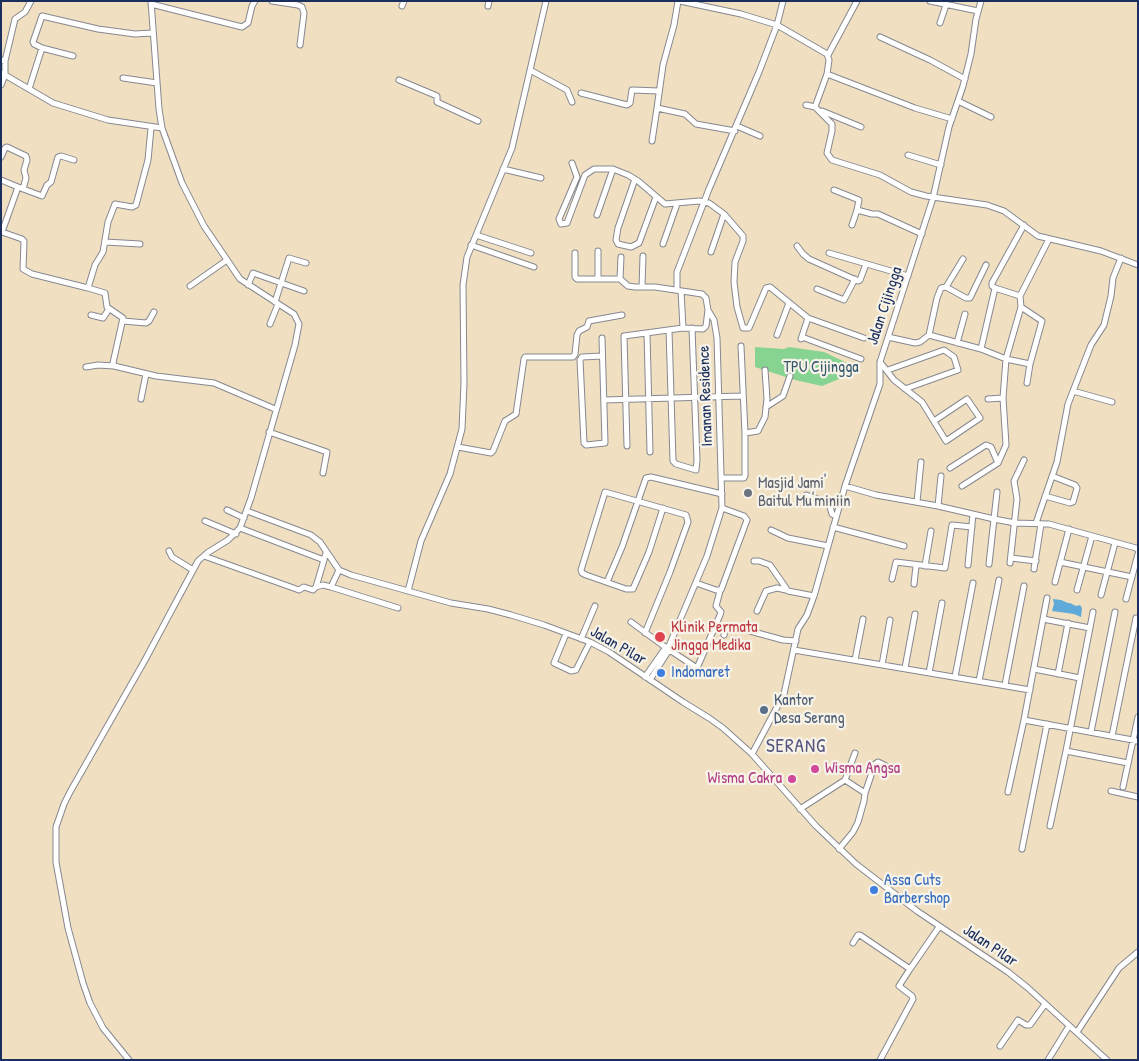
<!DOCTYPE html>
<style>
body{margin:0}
#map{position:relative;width:1139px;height:1061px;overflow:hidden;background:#f0e0c1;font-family:"Patrick Hand",sans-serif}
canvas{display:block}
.frame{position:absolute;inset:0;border:2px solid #1b2f5e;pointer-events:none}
</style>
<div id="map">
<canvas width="1139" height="1061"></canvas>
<div class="frame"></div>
</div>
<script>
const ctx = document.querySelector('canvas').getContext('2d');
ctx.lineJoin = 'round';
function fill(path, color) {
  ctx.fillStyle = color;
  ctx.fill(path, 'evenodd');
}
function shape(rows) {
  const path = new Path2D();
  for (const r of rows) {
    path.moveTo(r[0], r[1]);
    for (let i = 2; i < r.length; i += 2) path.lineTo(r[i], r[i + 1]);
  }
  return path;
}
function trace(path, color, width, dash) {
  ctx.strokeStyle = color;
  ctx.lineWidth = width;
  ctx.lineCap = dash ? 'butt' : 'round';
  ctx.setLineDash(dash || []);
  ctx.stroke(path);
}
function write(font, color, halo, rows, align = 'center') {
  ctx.font = font + ' "Patrick Hand",sans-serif';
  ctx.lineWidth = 4.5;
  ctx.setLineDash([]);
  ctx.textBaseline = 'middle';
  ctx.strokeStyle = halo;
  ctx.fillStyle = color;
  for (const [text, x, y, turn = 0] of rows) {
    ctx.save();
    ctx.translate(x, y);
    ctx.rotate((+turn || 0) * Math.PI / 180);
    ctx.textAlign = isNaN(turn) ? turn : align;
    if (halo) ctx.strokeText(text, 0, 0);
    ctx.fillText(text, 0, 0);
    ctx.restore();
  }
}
fill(shape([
 [755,347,784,349,789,347,824,352,849,364,844,377,822,386,795,380,755,367]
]), '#87d391');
fill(shape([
 [1053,599,1061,600,1068,603,1070,603,1076,606,1080,605,1082,608,1081,617,1074,614,1052,611,1054,604]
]), '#5faad8');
const street = shape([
 [272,1,298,5,302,7,304,13,300,45],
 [678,1,674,25,663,65,657,108,685,114,696,124,735,131],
 [680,1,741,14,777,25,827,54,829,60,827,74,815,107,832,124,832,131,827,153,832,160,880,175,911,192,926,196,987,205,1004,211,1038,236,1101,251,1138,265],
 [930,1,978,11],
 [151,4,242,27,248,23,252,6,255,1],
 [402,6,404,1],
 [488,6,489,1],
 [940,23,946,5],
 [880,37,930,60,965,79],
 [42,48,34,44,33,42,42,16,98,29,135,34,152,33],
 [828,55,857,1],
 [1,60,5,61,5,75,53,103,108,120,162,128],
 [5,61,15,19,25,12,31,1],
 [530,70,567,90,572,102],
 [1,73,5,75,1,85],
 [827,74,915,108,952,119],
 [123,78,157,83],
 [399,80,437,96,437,102,478,121],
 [29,89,42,48,73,56],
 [581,93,627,105,630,103,632,90,659,91],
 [958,101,991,117],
 [806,105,815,107],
 [822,111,861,127],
 [737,126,760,136],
 [151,128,148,160,136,205,132,207,115,204,108,222,103,252,95,265,88,288,105,293,107,307,123,318,113,363,114,366,156,376,214,383,275,409],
 [652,141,657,108],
 [908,155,941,165],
 [1,157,5,148,7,147,26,156,27,160,24,170,26,178,23,189],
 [572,163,577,177,559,219,561,224,567,223,585,175,594,169,613,169,628,175,638,181,665,204,699,201,709,203,724,214,743,236,743,241,735,262,734,282,737,307,743,328,749,328,766,288,770,287,808,318,864,338],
 [503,169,541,178],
 [635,179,618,228,616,240,618,244,631,247,639,243,656,197],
 [1,180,18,187,2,232,22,239,24,241,23,269,32,274,88,288],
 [18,187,42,196,47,185,51,182,58,157,61,156,74,160],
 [834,190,859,200,857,210],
 [597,215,613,169],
 [852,225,857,210,872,214,878,214,922,234],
 [476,235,531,253],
 [105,242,140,244],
 [663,244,677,204],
 [471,245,534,267],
 [797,246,803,254,809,259,858,281,860,280,866,264],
 [711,252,724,214],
 [575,253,575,277,577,279,620,279,628,286,635,287,655,287,702,294,706,298,708,310,714,320,717,338,722,508,707,556,669,646,669,650,650,680],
 [829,253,908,276],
 [598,279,598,251],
 [620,279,621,257],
 [248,285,253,273,304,291],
 [190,286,227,260],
 [642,287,643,256],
 [946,287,963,259],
 [995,288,1020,296],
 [817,289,844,300,855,279],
 [677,290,677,272,709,189,759,72,777,25,783,1],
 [681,291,683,328],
 [275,302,289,258,306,263],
 [1021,307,1042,321,1030,364,1027,383],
 [91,315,103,318,109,309],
 [123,321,146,323,149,321,154,312],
 [270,324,278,304],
 [669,330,673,461,676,464,696,470,697,460,692,328],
 [647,333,650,452],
 [777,335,789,303],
 [929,335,937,298,941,288,946,287,966,298,970,298,986,265],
 [802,337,861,359],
 [888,337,915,343,920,342,929,335,981,349,1006,359,1030,364],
 [602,338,605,443,586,445,584,443,580,360,582,357,602,356],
 [801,339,808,318],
 [957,343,965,314],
 [981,349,995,288,992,286,992,283,1024,225],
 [880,362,894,380,922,402,946,441,980,418,967,399,934,421],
 [86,367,98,365,114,366],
 [888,370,944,350,954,357,958,370,905,389],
 [1073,391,1112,402],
 [141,399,146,374],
 [988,399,1003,398],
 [604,400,742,396],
 [766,407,783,396,790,376],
 [269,432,327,452,323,473],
 [745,433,758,431,765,417,767,399,765,370],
 [627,446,624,336,683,328,703,329,706,326,708,310],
 [458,447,491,453,493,451,505,421,516,414,524,359,525,357,573,357,575,354,577,335,579,331,587,327,589,321,622,315],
 [950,468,986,445,991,447,998,463],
 [721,478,744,478,745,476,745,433,741,346],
 [845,486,876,495,938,506,994,519,1015,523,1049,524,1136,548,1138,550],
 [962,486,998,463,1006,445,1003,398,1006,359,1021,307,1020,296,1049,239],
 [806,495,829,503,832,514,836,516],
 [1045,496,1070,503,1073,502,1077,488,1075,485,1052,476],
 [917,502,921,462],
 [938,506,941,476],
 [227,510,244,518],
 [247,511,311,535,320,542,339,570,351,575,451,603,488,609,511,615,544,625,590,642,609,652,683,702,709,718,723,728,752,754,816,826,856,864,917,911,1008,972,1028,988,1107,1060],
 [205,521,236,534],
 [1036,523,1057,462,1068,404,1091,345,1104,325,1111,296,1113,278,1121,258],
 [833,527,904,546],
 [240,528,324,560],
 [771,530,788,538,828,546],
 [169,551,172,557,193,570],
 [204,556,299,590,304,587,313,590,316,587,326,553],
 [1011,558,1036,561],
 [754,561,759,561,770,565,788,591,814,596],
 [1060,562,1132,577],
 [1010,563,1017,499,1014,481,1024,460],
 [989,564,997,492],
 [968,565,973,514],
 [925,566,931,531],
 [1034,569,1041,524],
 [339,570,331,587,398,608],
 [892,579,896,562,945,568,952,525,972,527],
 [607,582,622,547,646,478,651,477,722,494],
 [1055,582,1069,529],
 [696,583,716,590,721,590,747,520,744,516,722,508],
 [914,584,916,566],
 [316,587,323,585,331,587],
 [1077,590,1092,536],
 [408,591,421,541,450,474,462,429,464,383,463,285,467,257,512,148,546,1],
 [1101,595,1115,543],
 [1047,598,1024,720,1138,741],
 [1126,599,1138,554],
 [757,611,766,591,777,588,786,590],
 [1093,612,1066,751,1128,763],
 [1043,619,1090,628],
 [631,622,665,647,697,668,720,615,721,612,716,606,720,591],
 [645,633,670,572,688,522,686,515,605,492,581,570,582,573,586,575,626,589,633,589,649,552,663,508],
 [566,634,554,663,571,671,576,670,590,642],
 [724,635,727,627,729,627,739,628,783,640,796,641],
 [581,639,595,606],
 [794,650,1030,690],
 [855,660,863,619],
 [882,665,890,620],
 [905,668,915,614],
 [1034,669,1080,678],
 [929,673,942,603],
 [1058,674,1068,623],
 [645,677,666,647],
 [955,677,973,583],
 [979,681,999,580],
 [1005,685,1024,586],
 [1091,732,1115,612],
 [1112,736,1136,618],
 [752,754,784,694,798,629,807,615,814,596,845,486,880,384,880,362,933,198,949,127,963,86,971,54,976,19,981,1],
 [845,780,855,753],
 [1123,787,1138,717],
 [1111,791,1138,797],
 [1008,792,1024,720],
 [800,809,845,780,865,793],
 [1050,826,1066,751],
 [839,849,853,832,858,822,864,801,865,793,875,764,878,762,888,767],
 [1022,849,1047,724],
 [853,943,858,935,860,935,910,969,939,927],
 [1077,1032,1119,968,1138,952],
 [1000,1046,1018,1020,1026,1025,1030,1025,1045,1004],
 [129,1060,103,1028,90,1003,83,983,68,928,56,862,56,827,64,804,70,792,145,660,198,561,207,553,228,540,240,528,251,498,295,345,299,324,294,314,240,279,204,226,182,183,162,128,159,109,151,1],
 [880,1060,913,999,912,996,899,986,910,969],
 [1048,1060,1069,1026]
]);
trace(street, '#868890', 7);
trace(street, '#fff', 5);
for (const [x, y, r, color] of [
 [748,493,5,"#6b7280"],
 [660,637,6,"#e0444e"],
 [661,673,5,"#3f7fe0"],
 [764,710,5,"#5c6f8a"],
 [815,769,5,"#d1479c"],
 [792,779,5,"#d1479c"],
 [874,890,5,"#3f7fe0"]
]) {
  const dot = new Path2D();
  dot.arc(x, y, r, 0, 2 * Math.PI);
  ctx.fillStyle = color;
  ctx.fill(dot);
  trace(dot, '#f7f3e8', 2);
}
write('16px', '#1b2f5e', '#f7f3e8', [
 ["Jalan Cijingga",885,306,-72],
 ["Imanan Residence",706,396,-92],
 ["Jalan Pilar",618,646,30],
 ["Jalan Pilar",990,946,34]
]);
write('16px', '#36586b', '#f7f3e8', [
 ["TPU Cijingga",821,368]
]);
write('16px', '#5b616d', '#f7f3e8', [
 ["Masjid Jami'",758,484],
 ["Baitul Mu'miniin",758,502]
], 'left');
write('16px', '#be3a42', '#f7f3e8', [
 ["Klinik Permata",671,628],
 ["Jingga Medika",671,646]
], 'left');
write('16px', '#366cbe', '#f7f3e8', [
 ["Indomaret",671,673],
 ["Assa Cuts",884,881],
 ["Barbershop",884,899]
], 'left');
write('16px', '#4e5e75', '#f7f3e8', [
 ["Kantor",774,701],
 ["Desa Serang",774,719]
], 'left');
write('16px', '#b23c85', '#f7f3e8', [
 ["Wisma Angsa",825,769],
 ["Wisma Cakra",782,779,"right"]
], 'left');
ctx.letterSpacing = '1px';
write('19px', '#54547e', '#f7f3e8', [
 ["SERANG",796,747]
]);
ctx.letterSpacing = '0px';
</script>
